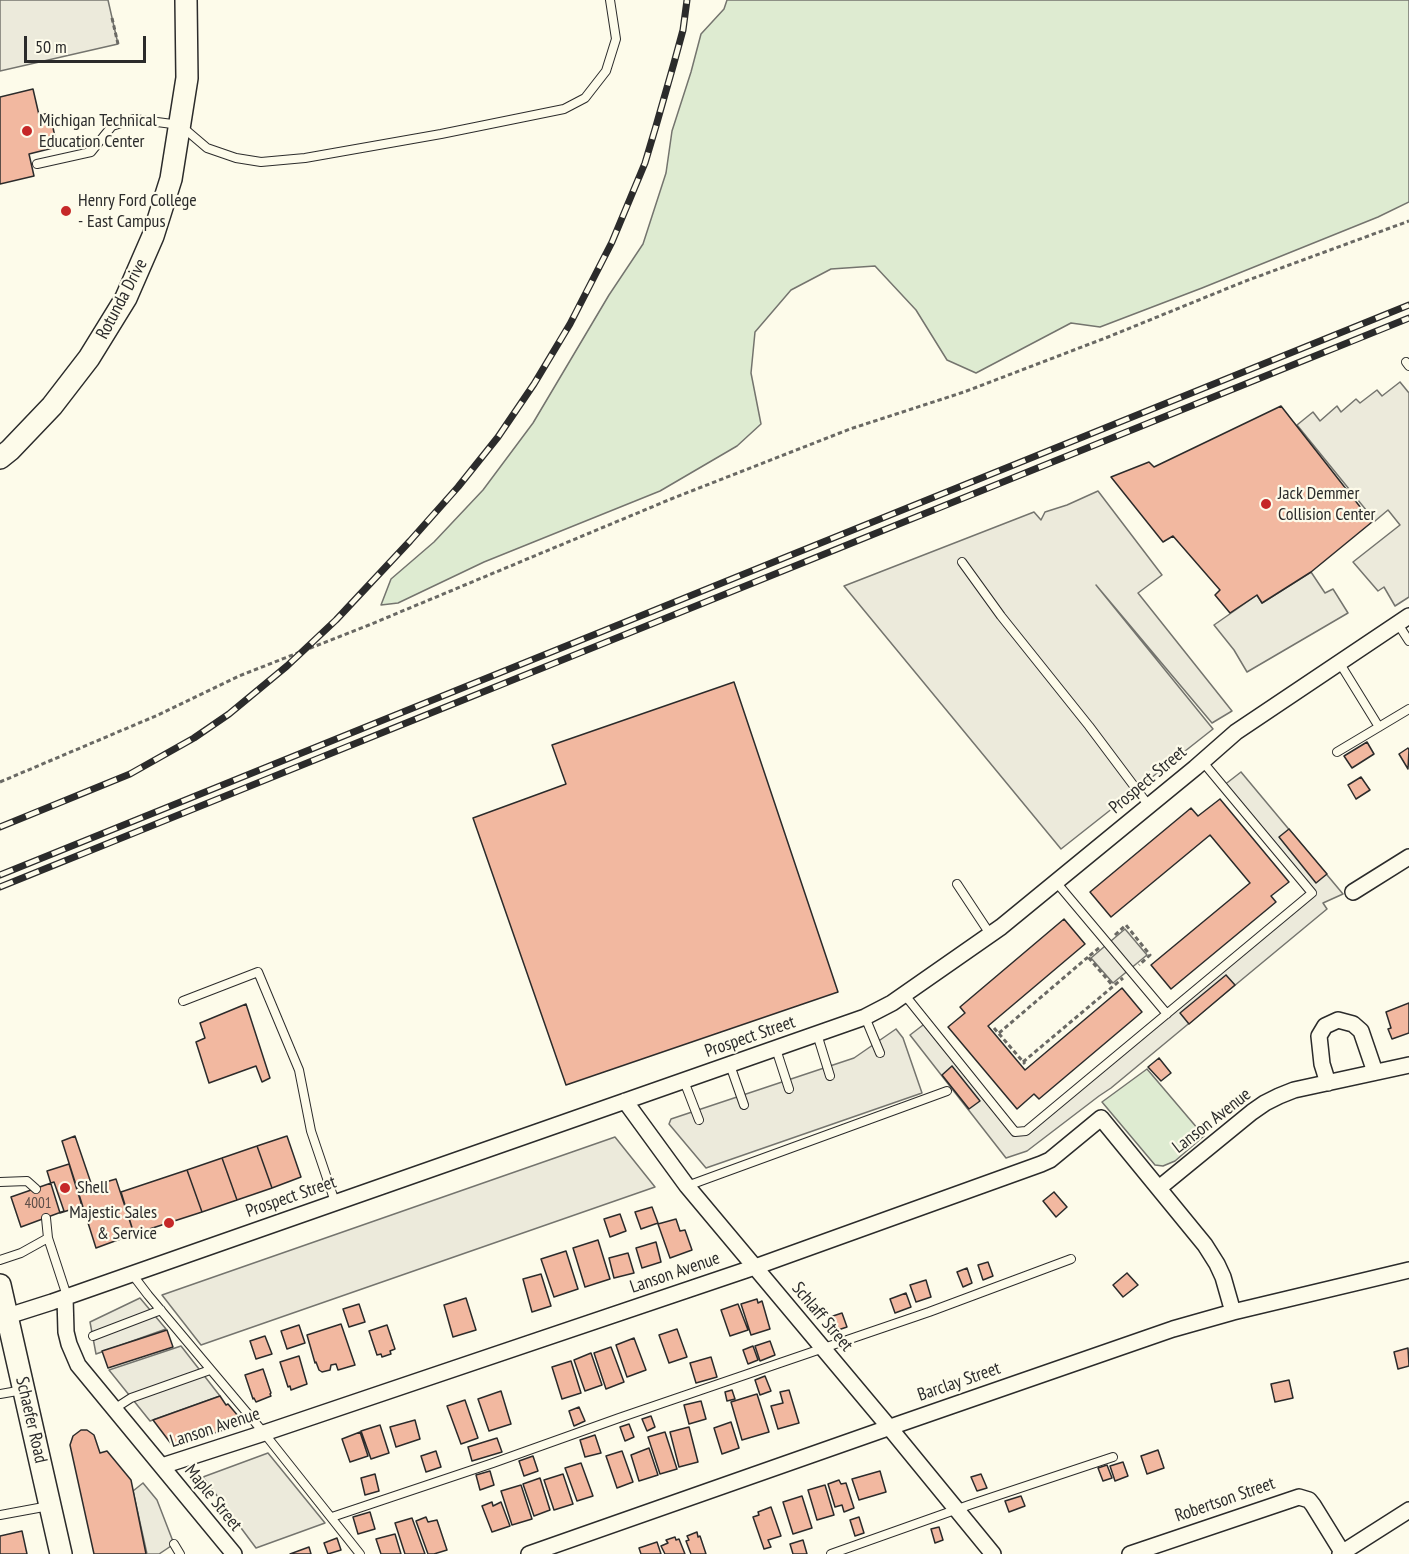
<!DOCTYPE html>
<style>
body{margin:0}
#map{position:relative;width:1409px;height:1554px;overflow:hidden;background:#fdfbea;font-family:"PT Sans Narrow",sans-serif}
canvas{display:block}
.scale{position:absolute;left:24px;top:36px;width:122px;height:27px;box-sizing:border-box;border:3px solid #2b2b2b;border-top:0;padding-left:8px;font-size:18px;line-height:21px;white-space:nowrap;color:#2b2b2b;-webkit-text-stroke:4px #fdfbea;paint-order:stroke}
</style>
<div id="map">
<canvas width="1409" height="1554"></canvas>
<div class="scale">50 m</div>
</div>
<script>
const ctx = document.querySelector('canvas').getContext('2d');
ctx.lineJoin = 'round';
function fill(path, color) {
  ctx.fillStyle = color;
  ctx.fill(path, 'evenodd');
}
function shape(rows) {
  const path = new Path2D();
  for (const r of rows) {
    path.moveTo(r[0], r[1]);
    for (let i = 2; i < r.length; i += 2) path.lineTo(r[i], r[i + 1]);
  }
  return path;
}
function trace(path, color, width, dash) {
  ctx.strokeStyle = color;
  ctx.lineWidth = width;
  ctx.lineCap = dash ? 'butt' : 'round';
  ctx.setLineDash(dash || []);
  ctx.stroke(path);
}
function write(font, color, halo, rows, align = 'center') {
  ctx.font = font + ' "PT Sans Narrow",sans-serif';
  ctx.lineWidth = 4.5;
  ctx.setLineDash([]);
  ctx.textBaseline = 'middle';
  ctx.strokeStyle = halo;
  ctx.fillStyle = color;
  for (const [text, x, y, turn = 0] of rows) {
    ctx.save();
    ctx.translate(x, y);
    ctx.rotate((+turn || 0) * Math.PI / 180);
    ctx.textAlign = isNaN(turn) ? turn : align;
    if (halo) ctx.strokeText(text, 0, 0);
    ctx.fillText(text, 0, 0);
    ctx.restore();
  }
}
const green = shape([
 [727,0,1409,0,1409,202,1378,217,1202,288,1100,327,1071,323,976,373,947,360,916,310,875,266,831,269,791,290,755,332,751,373,761,424,737,446,660,491,484,562,398,603,381,605,391,579,434,542,483,490,533,423,609,295,643,244,666,173,672,131,691,72,701,34,724,9,727,0],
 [1147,1069,1204,1136,1175,1161,1163,1166,1155,1165,1102,1102,1147,1069]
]);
fill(green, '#deebd1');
trace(green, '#74746e', 1.5);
const parking = shape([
 [0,0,108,0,118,44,0,71,0,0],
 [1400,382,1409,393,1409,597,1395,606,1384,587,1378,591,1353,562,1400,525,1388,510,1375,521,1297,425,1313,412,1320,421,1337,406,1341,412,1356,399,1360,403,1377,390,1382,396,1400,382],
 [1098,491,1162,575,1138,593,1232,711,1212,723,1096,585,1213,729,1061,849,844,586,1034,512,1041,520,1045,512,1067,505,1098,491],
 [1311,572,1325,593,1333,589,1348,613,1247,672,1234,650,1214,625,1257,595,1262,603,1311,572],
 [1241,772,1343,894,1323,903,1327,909,1111,1088,1099,1096,1027,1151,1006,1158,910,1035,927,1022,1015,1132,1026,1131,1312,893,1223,786,1241,772],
 [1125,929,1147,955,1113,983,1091,958,1125,929],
 [896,1029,903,1038,922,1093,706,1168,669,1124,671,1119,854,1058,896,1029],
 [615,1137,655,1187,201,1345,162,1295,615,1137],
 [140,1298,166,1329,96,1354,90,1322,140,1298],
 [181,1346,220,1396,150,1421,109,1370,181,1346],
 [268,1453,325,1523,256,1548,203,1477,268,1453],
 [143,1483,157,1500,174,1544,159,1554,147,1554,133,1491,143,1483]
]);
fill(parking, '#eceadb');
trace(parking, '#74746e', 1.5);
const building = shape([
 [33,89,39,115,50,113,57,147,29,154,34,176,0,184,0,97,33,89],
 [1281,406,1372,522,1311,572,1262,603,1257,595,1230,613,1215,595,1220,590,1173,536,1163,542,1111,477,1149,462,1154,467,1281,406],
 [734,682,838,992,566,1085,473,818,566,784,552,745,734,682],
 [1367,742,1374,754,1352,768,1344,756,1367,742],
 [1408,748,1409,750,1408,769,1399,754,1408,748],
 [1361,777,1370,790,1356,799,1348,785,1361,777],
 [1220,799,1289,882,1271,896,1276,902,1171,989,1151,965,1250,883,1210,835,1111,917,1090,892,1191,808,1198,816,1220,799],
 [1289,829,1327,874,1316,883,1279,837,1289,829],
 [1064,919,1085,944,988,1026,1025,1070,1122,988,1142,1012,1039,1099,1034,1094,1017,1109,948,1027,965,1013,960,1007,1064,919],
 [1226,975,1235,985,1189,1024,1180,1013,1226,975],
 [1409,1003,1409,1033,1392,1039,1388,1029,1391,1028,1386,1012,1409,1003],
 [246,1004,270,1078,262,1082,256,1066,209,1083,196,1042,205,1038,200,1023,246,1004],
 [1159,1058,1171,1073,1161,1081,1148,1067,1159,1058],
 [952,1066,980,1101,969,1109,942,1075,952,1066],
 [75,1136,92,1186,116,1179,134,1234,96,1248,62,1141,75,1136],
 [287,1136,301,1177,272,1188,257,1146,287,1136],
 [257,1146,272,1188,237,1200,222,1158,257,1146],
 [222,1158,237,1200,202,1212,187,1170,222,1158],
 [69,1164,82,1206,60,1213,47,1171,69,1164],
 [187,1170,202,1212,134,1234,121,1192,187,1170],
 [54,1182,64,1211,21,1227,11,1197,54,1182],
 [1054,1192,1067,1207,1056,1217,1043,1201,1054,1192],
 [652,1207,658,1223,641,1229,635,1212,652,1207],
 [620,1214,626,1231,610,1237,604,1219,620,1214],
 [676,1219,680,1231,685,1230,692,1250,670,1258,658,1224,676,1219],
 [598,1240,610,1279,585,1287,573,1248,598,1240],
 [656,1242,661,1262,642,1268,636,1248,656,1242],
 [566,1251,578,1289,554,1297,541,1259,566,1251],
 [628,1253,634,1273,614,1278,609,1258,628,1253],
 [988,1262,993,1276,983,1280,978,1265,988,1262],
 [967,1268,972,1283,963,1287,957,1272,967,1268],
 [1127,1273,1138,1285,1123,1297,1113,1285,1127,1273],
 [541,1274,551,1306,532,1312,523,1279,541,1274],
 [926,1280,931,1297,916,1302,910,1285,926,1280],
 [906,1293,911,1307,895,1313,890,1299,906,1293],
 [466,1298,476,1330,453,1337,444,1305,466,1298],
 [757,1299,758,1303,762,1301,770,1329,751,1335,741,1304,757,1299],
 [359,1304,365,1322,349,1327,343,1309,359,1304],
 [738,1304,748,1330,730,1336,721,1310,738,1304],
 [842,1313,847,1327,835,1331,830,1317,842,1313],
 [341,1324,355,1365,338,1370,336,1364,331,1365,330,1370,322,1372,319,1370,316,1362,315,1363,307,1335,341,1324],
 [299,1325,305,1343,287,1349,281,1331,299,1325],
 [387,1325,395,1349,390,1351,391,1354,382,1357,381,1354,377,1355,369,1331,387,1325],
 [677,1329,687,1357,669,1363,659,1335,677,1329],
 [167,1330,173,1347,108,1368,102,1351,167,1330],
 [265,1336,272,1354,256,1359,250,1341,265,1336],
 [634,1338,646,1370,627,1377,616,1345,634,1338],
 [770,1341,775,1355,760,1361,755,1346,770,1341],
 [753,1346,758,1360,748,1364,743,1350,753,1346],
 [611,1347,624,1382,606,1389,594,1353,611,1347],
 [1408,1348,1409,1366,1398,1369,1394,1352,1408,1348],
 [591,1353,602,1385,585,1391,574,1360,591,1353],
 [299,1356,307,1384,291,1390,290,1386,288,1387,280,1362,299,1356],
 [711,1357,717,1377,696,1383,690,1363,711,1357],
 [571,1361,581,1393,562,1399,552,1367,571,1361],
 [263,1369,271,1393,270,1394,271,1396,256,1402,254,1398,253,1399,245,1375,263,1369],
 [765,1376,771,1391,760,1395,755,1380,765,1376],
 [1289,1380,1293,1398,1275,1402,1271,1384,1289,1380],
 [732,1390,735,1399,727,1401,725,1392,732,1390],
 [789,1390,799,1423,778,1429,771,1406,783,1403,780,1392,789,1390],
 [501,1391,511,1424,489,1431,478,1399,501,1391],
 [757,1394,769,1432,742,1440,731,1402,757,1394],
 [220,1396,226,1405,228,1404,244,1423,176,1446,172,1445,153,1420,220,1396],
 [465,1400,478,1438,461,1444,447,1406,465,1400],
 [701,1401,706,1419,689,1424,684,1405,701,1401],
 [579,1407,585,1421,574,1426,569,1411,579,1407],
 [651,1416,655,1427,647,1431,642,1419,651,1416],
 [415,1420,420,1439,396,1447,390,1427,415,1420],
 [731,1422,739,1448,722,1454,714,1428,731,1422],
 [629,1424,634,1437,625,1441,620,1427,629,1424],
 [380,1425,389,1453,371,1459,361,1431,380,1425],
 [689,1427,698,1462,679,1467,670,1432,689,1427],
 [81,1430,87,1430,94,1435,100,1453,107,1451,131,1480,146,1554,94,1554,70,1445,73,1436,81,1430],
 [360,1432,368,1456,350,1462,342,1439,360,1432],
 [665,1432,677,1469,660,1474,648,1437,665,1432],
 [595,1435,601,1453,585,1457,580,1440,595,1435],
 [497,1438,502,1452,472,1461,468,1447,497,1438],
 [649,1448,658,1475,639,1481,631,1455,649,1448],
 [1158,1450,1164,1468,1147,1474,1141,1456,1158,1450],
 [436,1451,441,1467,426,1472,421,1456,436,1451],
 [622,1451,633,1482,617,1488,606,1456,622,1451],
 [533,1456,538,1471,524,1476,519,1461,533,1456],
 [1123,1462,1128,1476,1115,1481,1110,1466,1123,1462],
 [581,1463,593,1496,577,1501,565,1468,581,1463],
 [1107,1465,1112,1478,1103,1481,1098,1468,1107,1465],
 [490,1471,494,1485,480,1490,476,1475,490,1471],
 [880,1471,886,1492,859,1500,852,1479,880,1471],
 [375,1474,379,1491,365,1495,361,1478,375,1474],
 [563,1474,573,1504,554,1510,544,1480,563,1474],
 [981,1474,987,1488,977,1491,971,1477,981,1474],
 [540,1478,550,1510,534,1516,523,1484,540,1478],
 [839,1480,841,1484,846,1483,854,1508,844,1512,842,1505,835,1507,828,1484,839,1480],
 [521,1485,532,1519,512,1525,501,1491,521,1485],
 [825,1485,834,1515,817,1520,808,1490,825,1485],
 [802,1496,812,1528,793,1534,783,1502,802,1496],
 [1021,1496,1025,1506,1009,1512,1005,1501,1021,1496],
 [492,1502,493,1506,501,1502,510,1526,492,1532,482,1506,492,1502],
 [771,1507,781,1536,768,1540,771,1547,764,1549,753,1517,759,1515,758,1512,771,1507],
 [370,1512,375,1529,358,1534,353,1517,370,1512],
 [426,1517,428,1522,437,1520,447,1550,434,1554,428,1554,416,1521,426,1517],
 [859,1517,864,1533,855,1536,850,1520,859,1517],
 [412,1518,425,1554,405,1554,395,1523,412,1518],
 [939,1527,943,1540,935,1543,931,1529,939,1527],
 [22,1531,27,1554,0,1554,0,1536,22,1531],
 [697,1532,698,1537,700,1536,706,1554,691,1554,686,1541,689,1540,687,1536,697,1532],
 [395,1534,401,1554,381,1554,376,1539,395,1534],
 [675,1537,676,1540,679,1539,685,1554,665,1554,661,1546,668,1543,666,1540,675,1537],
 [337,1538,341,1550,328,1554,324,1543,337,1538],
 [803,1540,807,1554,793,1554,790,1544,803,1540],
 [657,1542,661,1554,641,1554,639,1548,657,1542],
 [309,1547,311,1554,290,1554,309,1547]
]);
fill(building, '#f2b8a0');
trace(building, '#2b2b2b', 1.5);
const lane = shape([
 [37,164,91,152,112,126,134,119,180,125,207,148,236,158,261,162,305,158,441,134,564,109,585,98,606,71,616,39,610,0],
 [1406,362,1409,366],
 [962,562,1001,616,1089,726,1149,806],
 [1398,624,1409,641],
 [1339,662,1379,727],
 [1337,752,1409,709],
 [1056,882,1167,1014],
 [957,884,990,934],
 [904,994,1015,1132,1026,1131,1312,893,1202,761],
 [183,1001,258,972,299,1070,311,1131,335,1202],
 [865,1017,880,1053],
 [817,1034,830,1076],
 [776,1049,789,1089],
 [730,1065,744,1105],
 [684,1081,699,1120],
 [0,1182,27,1181,36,1189],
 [687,1186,947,1091],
 [46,1218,48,1238,67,1296],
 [0,1260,21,1253,48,1238],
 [132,1274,148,1295,264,1433,360,1554],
 [93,1336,161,1310],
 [0,1394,23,1390],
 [114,1409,131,1398,210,1370],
 [0,1515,49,1506],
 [332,1517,493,1463,619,1418,929,1312,1071,1259],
 [174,1544,180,1554],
 [831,1554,969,1505,1113,1457]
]);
const street = shape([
 [1353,892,1409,857],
 [1328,1083,1322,1064,1319,1036,1325,1026,1338,1020,1353,1024,1361,1031,1375,1072],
 [625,1101,687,1186,889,1427,993,1554],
 [1159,1188,1252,1112,1265,1103,1279,1096,1294,1090,1409,1065],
 [65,1297,66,1332,69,1344,78,1365,234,1554],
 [8,1316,52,1302,865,1017,892,1003,1001,927,1195,768,1236,732,1409,616],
 [162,1466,264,1433,755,1267,1041,1164,1050,1160,1101,1118,1205,1245,1217,1264,1223,1277,1233,1312],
 [529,1554,902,1423,1173,1329,1233,1312,1409,1270],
 [1130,1554,1299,1497,1309,1500,1313,1505,1342,1552],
 [1340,1554,1409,1510]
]);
const secondary = shape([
 [0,458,10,450,52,406,89,358,126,298,153,236,171,179,187,78,186,0],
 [0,1285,61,1554]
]);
trace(lane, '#2b2b2b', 10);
trace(street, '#2b2b2b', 18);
trace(secondary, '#2b2b2b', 24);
trace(shape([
 [112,18,118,44],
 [0,782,158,715,239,676,369,625,671,499,850,429,964,392,1108,337,1243,282,1409,221],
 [1115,935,1126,925,1150,955,1139,965],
 [1099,948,1088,957,1113,986],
 [994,1028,1025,1064],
 [999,1033,1088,957],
 [1023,1062,1123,978]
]), '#6a6964', 3, [4.5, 3]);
trace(lane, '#fdfbea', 8);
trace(street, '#fdfbea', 15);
trace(secondary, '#fdfbea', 21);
const rail = shape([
 [0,827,130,774,194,738,229,714,287,666,336,620,410,541,458,487,498,437,534,384,570,324,612,242,645,163,656,126,674,63,683,30,687,0],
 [0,875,1409,305],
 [0,887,1409,318]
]);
trace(rail, '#2b2b2b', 7);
trace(rail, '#fdfbea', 4.5, [14]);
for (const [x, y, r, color] of [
 [27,131,6,"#c62828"],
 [66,211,6,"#c62828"],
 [1266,504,6,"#c62828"],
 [65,1188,6,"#c62828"],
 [169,1223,6,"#c62828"]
]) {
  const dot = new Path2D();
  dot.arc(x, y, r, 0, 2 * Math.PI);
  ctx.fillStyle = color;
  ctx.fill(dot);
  trace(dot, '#fdfbea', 2);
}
write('15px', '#5d4e48', null, [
 ["4001",38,1204]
]);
write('18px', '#2b2b2b', '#fdfbea', [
 ["Michigan Technical",39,121],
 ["Education Center",39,142],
 ["Henry Ford College",78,201],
 ["- East Campus",78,222],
 ["Jack Demmer",1278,494],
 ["Collision Center",1278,515],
 ["Shell",77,1188],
 ["Majestic Sales",157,1213,"right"],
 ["& Service",157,1234,"right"]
], 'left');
write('18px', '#2b2b2b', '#fdfbea', [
 ["Rotunda Drive",122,299,-62],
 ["Prospect Street",1148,780,-40],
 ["Prospect Street",750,1037,-19],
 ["Lanson Avenue",1212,1121,-38],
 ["Prospect Street",291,1197,-19],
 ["Lanson Avenue",675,1273,-19],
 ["Schlaff Street",822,1317,50],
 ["Barclay Street",959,1382,-19],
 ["Schaefer Road",31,1420,77],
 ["Lanson Avenue",215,1428,-18],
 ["Maple Street",213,1498,51],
 ["Robertson Street",1225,1500,-19]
]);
</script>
